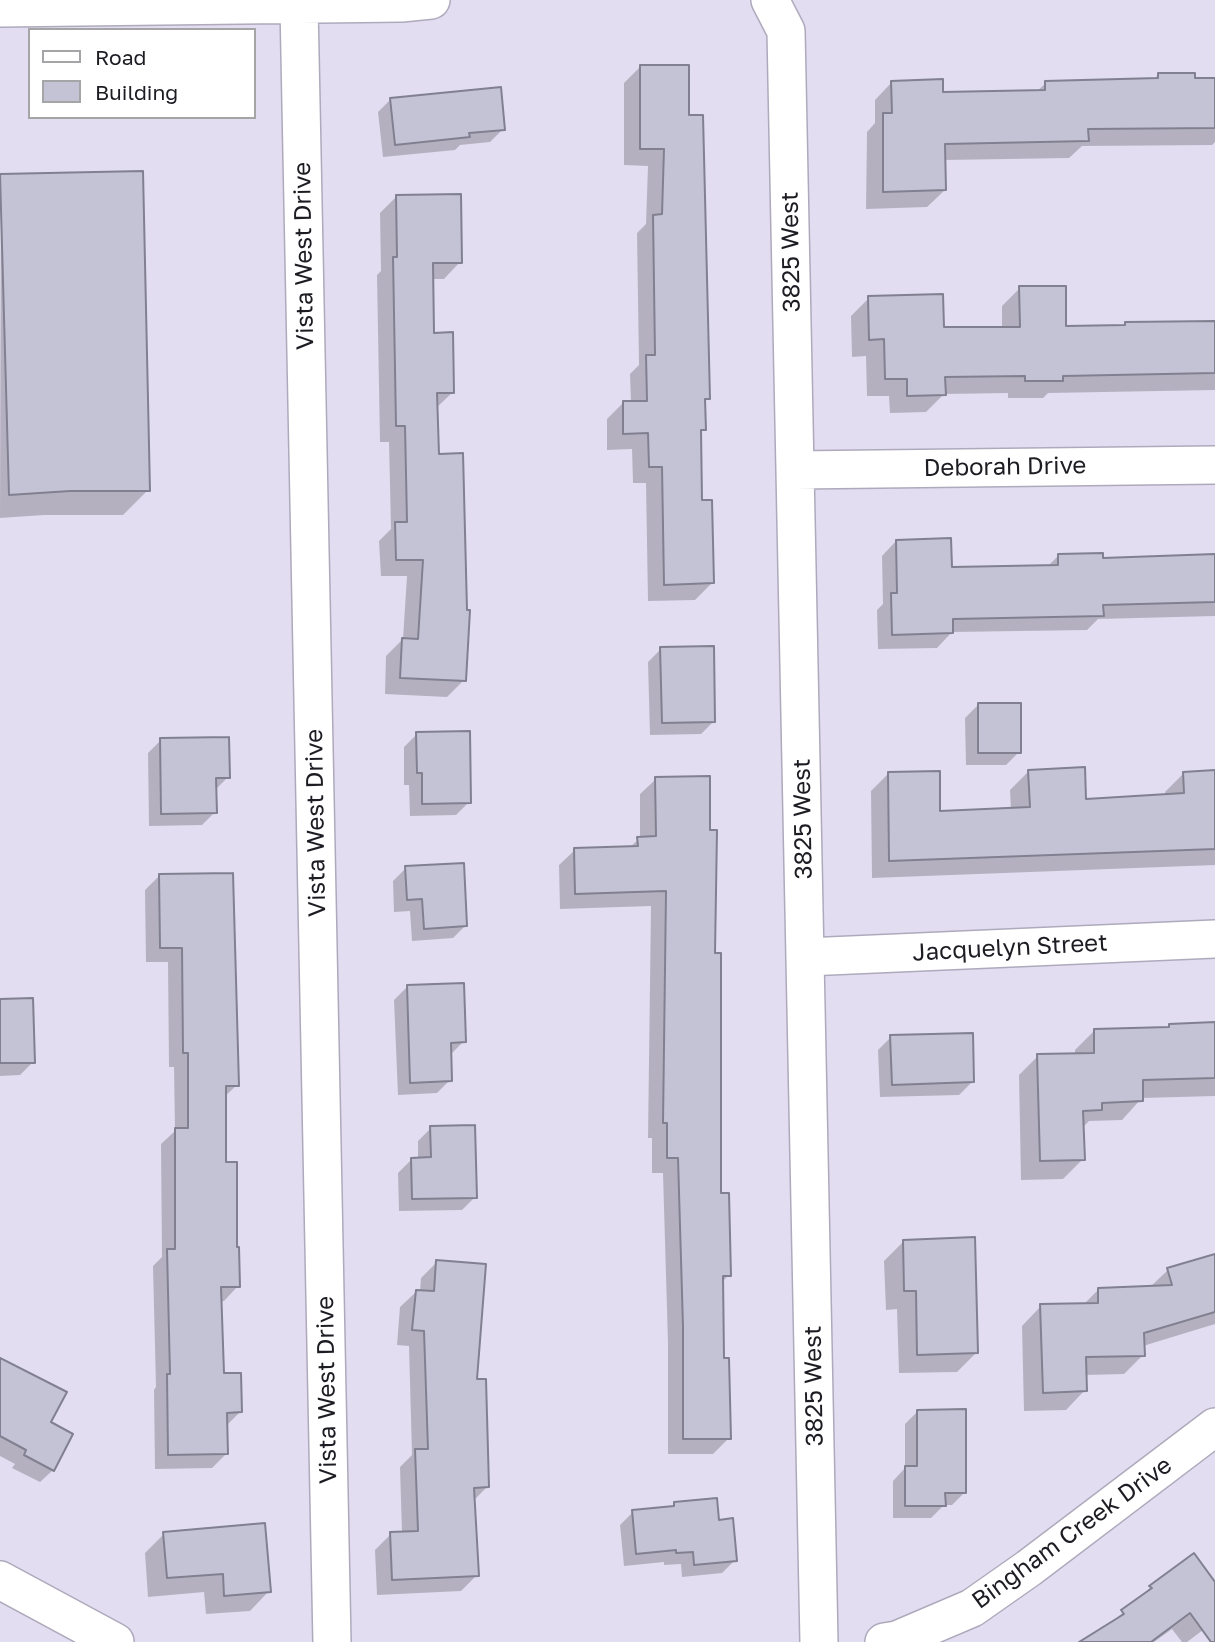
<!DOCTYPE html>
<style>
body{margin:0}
#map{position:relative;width:1215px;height:1642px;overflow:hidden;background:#e2ddf0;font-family:"Golos Text",sans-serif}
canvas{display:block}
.legend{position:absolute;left:28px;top:28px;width:228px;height:91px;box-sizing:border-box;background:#fff;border:2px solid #a5a4a7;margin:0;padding:9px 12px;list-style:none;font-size:21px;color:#1e1c23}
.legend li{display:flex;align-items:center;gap:14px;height:35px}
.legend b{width:35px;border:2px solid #a5a4a7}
</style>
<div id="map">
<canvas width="1215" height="1642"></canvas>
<ul class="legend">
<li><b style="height:9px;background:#fff"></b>Road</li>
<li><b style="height:19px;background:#c3c3d5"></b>Building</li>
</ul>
</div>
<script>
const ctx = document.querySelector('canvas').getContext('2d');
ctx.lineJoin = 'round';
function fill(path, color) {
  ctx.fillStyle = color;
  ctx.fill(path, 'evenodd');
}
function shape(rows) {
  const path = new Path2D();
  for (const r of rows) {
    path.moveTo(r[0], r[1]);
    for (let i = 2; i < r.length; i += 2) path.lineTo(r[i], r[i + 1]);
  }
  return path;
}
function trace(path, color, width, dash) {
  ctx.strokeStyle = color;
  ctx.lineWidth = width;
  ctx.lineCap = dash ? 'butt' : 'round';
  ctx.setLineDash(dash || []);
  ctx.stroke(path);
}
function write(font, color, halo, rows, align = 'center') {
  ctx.font = font + ' "Golos Text",sans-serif';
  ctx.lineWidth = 7;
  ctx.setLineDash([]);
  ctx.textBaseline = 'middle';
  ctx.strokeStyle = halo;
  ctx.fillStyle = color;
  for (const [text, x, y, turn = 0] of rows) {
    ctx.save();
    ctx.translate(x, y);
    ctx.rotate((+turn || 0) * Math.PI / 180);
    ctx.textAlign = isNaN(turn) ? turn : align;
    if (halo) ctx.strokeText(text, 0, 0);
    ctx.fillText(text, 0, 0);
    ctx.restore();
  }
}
fill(shape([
 [641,66,688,117,708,398,704,403,704,429,700,434,701,502,712,583,695,600,648,601,646,483,633,483,632,449,607,450,607,419,623,403,631,403,630,374,639,365,637,233,646,224,648,166,624,165,624,83],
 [1158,75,1193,79,1215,79,1215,142,1212,145,1082,146,1069,158,944,160,945,190,927,207,866,209,867,132,875,123,875,100,892,82,941,93,1036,92,1046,83,1153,80],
 [391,99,503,129,490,142,460,145,455,150,383,157,378,112],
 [1,175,148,490,123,515,44,515,0,518],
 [397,196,460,262,444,279,431,279,432,335,453,392,435,409,437,456,464,680,447,697,385,694,386,656,403,639,407,576,381,576,379,541,391,529,389,442,380,442,377,275,381,271,380,213],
 [1020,288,1065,328,1122,327,1126,324,1215,323,1215,390,1048,393,1043,398,1008,398,1008,393,944,394,926,412,890,413,889,396,867,396,866,356,852,357,851,316,869,298,942,329,1002,329,1002,306],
 [896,541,950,569,1047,567,1059,555,1101,559,1215,556,1215,616,1098,619,1087,630,952,632,937,648,878,649,877,610,883,604,882,556],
 [661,649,714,721,701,734,650,735,648,662],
 [978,705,1019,752,1006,765,966,765,965,718],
 [417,734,469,802,456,815,410,816,409,785,404,785,404,747],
 [161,740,228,777,215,790,215,812,202,825,149,826,148,753],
 [1029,771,1084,801,1166,796,1165,792,1183,774,1215,772,1215,865,872,878,871,791,889,773,939,813,1011,810,1010,790],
 [656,779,714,954,719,1195,729,1275,721,1283,723,1360,729,1438,713,1454,668,1454,668,1344,663,1173,652,1173,652,1138,648,1138,651,906,560,909,559,865,575,850,629,848,640,838,640,794],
 [406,868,466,925,453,938,412,941,410,911,394,912,393,881],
 [160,875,237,1085,224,1097,224,1164,238,1286,224,1301,220,1301,222,1375,240,1412,226,1426,226,1454,212,1468,155,1469,154,1390,156,1387,153,1266,162,1257,161,1144,175,1131,174,1067,169,1067,168,962,146,962,145,890],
 [407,987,464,1041,451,1054,450,1080,437,1093,398,1095,394,1000],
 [0,1001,33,1062,20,1075,0,1076],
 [1215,1025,1215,1096,1142,1098,1122,1120,1089,1121,1082,1128,1083,1159,1063,1179,1021,1180,1019,1075,1038,1056,1075,1055,1075,1050,1094,1031],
 [891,1037,972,1082,959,1095,880,1097,878,1050],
 [431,1128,475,1197,462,1210,399,1211,398,1173,411,1160,418,1160,418,1141],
 [904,1241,977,1352,957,1372,899,1373,897,1309,886,1310,884,1261],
 [1215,1255,1215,1324,1143,1346,1143,1355,1124,1374,1085,1375,1085,1390,1066,1410,1024,1411,1022,1326,1041,1306,1083,1305,1098,1290,1150,1287,1168,1270],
 [437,1262,487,1487,473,1501,477,1575,461,1591,377,1595,375,1550,391,1534,402,1533,400,1467,412,1455,409,1346,397,1345,400,1307,416,1292,420,1292,421,1278],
 [0,1366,49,1423,53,1470,40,1482,12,1468,15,1464,0,1456],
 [918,1411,965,1492,952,1505,944,1505,931,1518,893,1518,893,1481,905,1468,905,1424],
 [674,1504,718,1522,735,1560,722,1573,682,1577,681,1564,664,1565,664,1562,624,1566,620,1525,633,1512,670,1508],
 [164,1534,269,1591,250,1611,206,1614,204,1592,148,1597,145,1553],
 [1215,1585,1215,1621,1187,1642,1182,1642,1172,1629,1154,1642,1082,1642,1109,1625,1151,1587]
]), '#0003');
const building = shape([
 [640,65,689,65,689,115,703,115,710,399,705,399,706,430,701,430,702,500,712,500,714,583,664,585,662,467,649,467,648,433,623,434,623,401,647,401,646,355,655,355,653,215,662,214,664,149,640,149,640,65],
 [1158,73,1195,73,1195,78,1215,78,1215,128,1088,129,1089,141,945,144,946,190,883,192,883,113,892,113,891,81,943,79,943,92,1045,90,1045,81,1158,78,1158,73],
 [501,87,505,130,469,133,470,137,395,145,390,98,501,87],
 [143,171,150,491,70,491,9,495,0,174,143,171],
 [461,194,462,263,433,263,434,333,453,332,454,393,437,393,439,454,463,453,467,610,470,610,466,681,400,678,402,638,418,639,423,560,396,560,395,522,407,522,405,426,396,426,393,257,397,257,396,195,461,194],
 [1019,286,1066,286,1066,326,1125,325,1125,322,1215,321,1215,373,1063,376,1063,381,1025,381,1025,376,945,377,946,395,907,396,907,379,885,379,884,339,869,340,868,296,943,294,944,327,1020,327,1019,286],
 [951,538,952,567,1058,565,1058,554,1103,553,1103,558,1215,554,1215,602,1103,605,1104,616,953,619,953,633,892,635,891,593,897,593,896,540,951,538],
 [714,646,715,722,662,723,660,647,714,646],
 [978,703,1021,703,1021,753,978,753,978,703],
 [470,731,471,803,422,804,422,773,417,773,416,732,470,731],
 [229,737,230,778,216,778,217,813,161,814,160,738,229,737],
 [1085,767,1086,799,1184,793,1183,772,1215,770,1215,849,889,861,888,772,940,771,940,811,1030,807,1028,770,1085,767],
 [710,776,710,830,717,830,715,953,721,953,721,1193,729,1193,731,1276,723,1276,724,1358,729,1358,731,1439,683,1439,683,1327,678,1158,667,1158,667,1123,663,1123,666,891,575,894,574,848,638,846,637,837,656,836,655,777,710,776],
 [464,863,467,926,424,929,422,899,407,900,405,866,464,863],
 [233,873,239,1086,226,1086,226,1162,237,1162,237,1247,239,1247,240,1287,221,1287,224,1373,241,1373,242,1412,227,1413,228,1454,168,1455,167,1374,170,1374,167,1249,175,1249,175,1128,188,1128,188,1053,183,1053,182,948,160,948,159,874,233,873],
 [464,983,466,1042,451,1043,452,1081,410,1083,407,985,464,983],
 [33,998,35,1063,0,1063,0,999,33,998],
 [1215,1022,1215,1078,1143,1080,1143,1101,1102,1103,1102,1110,1083,1111,1085,1160,1040,1161,1037,1054,1094,1053,1094,1029,1169,1027,1169,1024,1215,1022],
 [973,1033,974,1082,892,1085,890,1035,973,1033],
 [475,1125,477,1198,412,1199,411,1158,431,1157,430,1126,475,1125],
 [975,1237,978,1353,917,1355,916,1291,904,1291,903,1240,975,1237],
 [1215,1254,1215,1312,1144,1333,1145,1356,1086,1357,1087,1391,1043,1393,1040,1304,1098,1303,1098,1288,1172,1285,1167,1268,1215,1254],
 [436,1260,486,1264,477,1379,486,1379,489,1487,474,1488,479,1576,392,1580,390,1532,418,1531,415,1449,428,1449,424,1331,412,1330,416,1290,434,1291,436,1260],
 [0,1358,67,1392,51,1422,73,1434,54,1471,24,1455,26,1450,0,1436,0,1358],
 [966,1409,966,1493,945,1493,946,1506,905,1506,905,1466,917,1466,917,1410,966,1409],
 [717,1498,719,1520,733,1518,737,1561,694,1565,693,1552,676,1553,676,1550,636,1554,632,1510,674,1506,674,1502,717,1498],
 [265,1523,271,1592,224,1596,223,1574,167,1578,163,1532,265,1523],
 [1194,1553,1215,1582,1215,1642,1211,1642,1190,1613,1151,1642,1079,1642,1124,1614,1121,1610,1152,1588,1149,1586,1194,1553]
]);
fill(building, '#c3c3d5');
trace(building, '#808091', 2);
const minor = shape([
 [770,0,786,31,819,1642],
 [299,5,332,1642],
 [0,8,401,3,431,0],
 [795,470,1215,465],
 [806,957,1215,939],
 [0,1580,115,1642],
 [884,1642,897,1640,972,1608,1029,1568,1215,1427]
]);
trace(minor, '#aeaabc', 40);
trace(minor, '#fff', 37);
write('24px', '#1e1c23', '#fff', [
 ["3825 West",791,252,-91],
 ["Vista West Drive",304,256,-91],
 ["Deborah Drive",1005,467,-1],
 ["3825 West",803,819,-91],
 ["Vista West Drive",316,823,-91],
 ["Jacquelyn Street",1010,948,-3],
 ["3825 West",814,1386,-91],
 ["Vista West Drive",327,1390,-91],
 ["Bingham Creek Drive",1072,1533,-36]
]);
</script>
